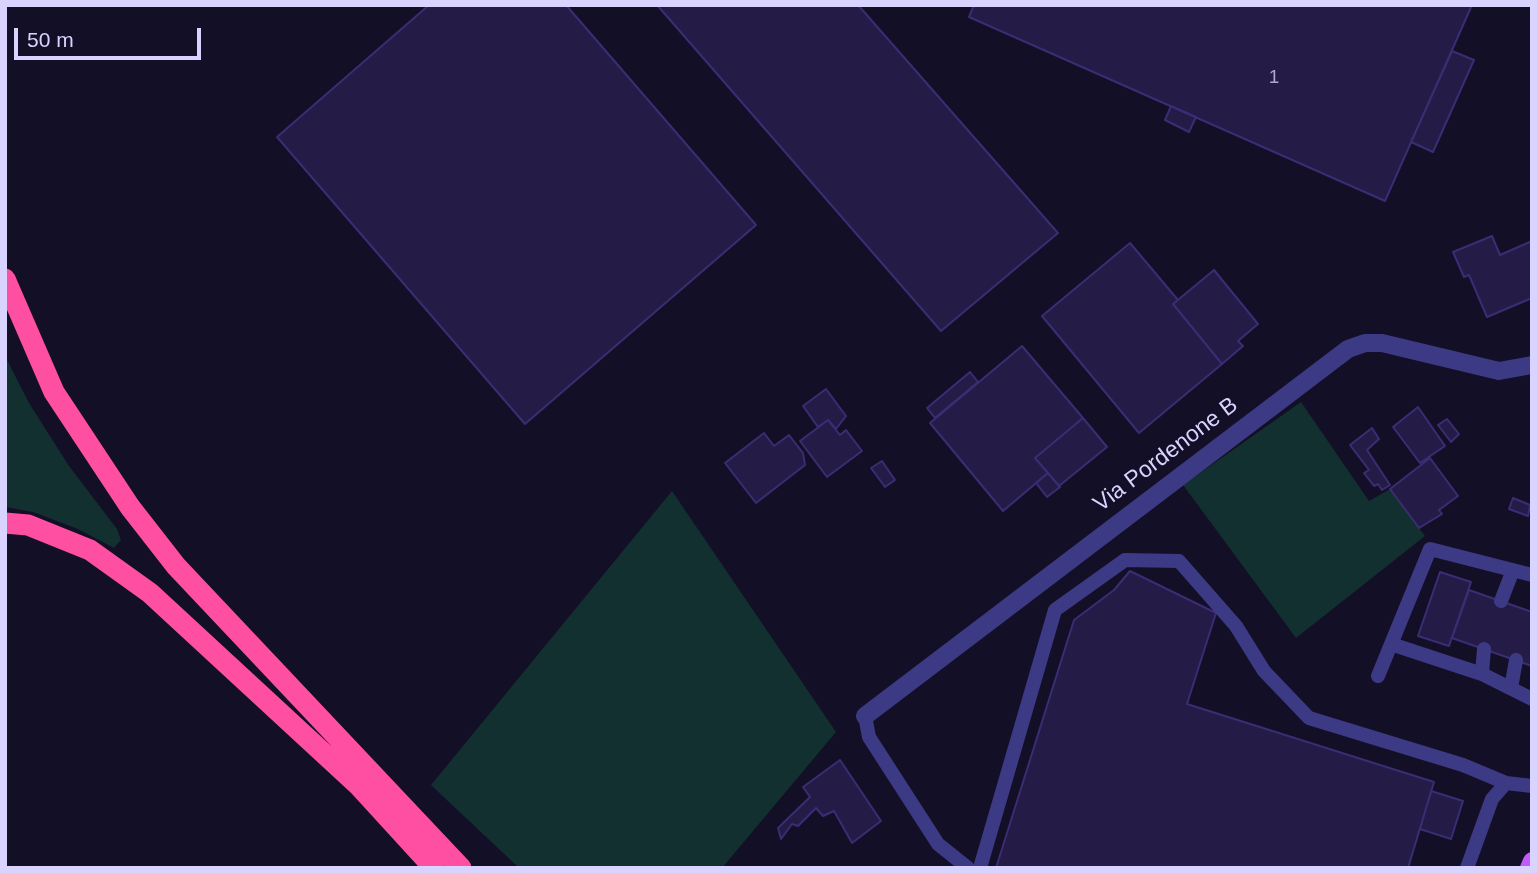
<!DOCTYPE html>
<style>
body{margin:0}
#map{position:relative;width:1537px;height:873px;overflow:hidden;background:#130f26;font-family:Helvetica,sans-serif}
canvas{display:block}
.frame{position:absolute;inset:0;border:7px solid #d9d4ff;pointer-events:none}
.scale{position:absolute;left:14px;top:28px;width:187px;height:32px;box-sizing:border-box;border:4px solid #d9d4ff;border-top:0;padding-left:9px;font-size:21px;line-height:24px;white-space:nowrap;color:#d9d4ff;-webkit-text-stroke:5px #130f26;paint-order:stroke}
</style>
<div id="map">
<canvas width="1537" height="873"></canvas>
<div class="frame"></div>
<div class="scale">50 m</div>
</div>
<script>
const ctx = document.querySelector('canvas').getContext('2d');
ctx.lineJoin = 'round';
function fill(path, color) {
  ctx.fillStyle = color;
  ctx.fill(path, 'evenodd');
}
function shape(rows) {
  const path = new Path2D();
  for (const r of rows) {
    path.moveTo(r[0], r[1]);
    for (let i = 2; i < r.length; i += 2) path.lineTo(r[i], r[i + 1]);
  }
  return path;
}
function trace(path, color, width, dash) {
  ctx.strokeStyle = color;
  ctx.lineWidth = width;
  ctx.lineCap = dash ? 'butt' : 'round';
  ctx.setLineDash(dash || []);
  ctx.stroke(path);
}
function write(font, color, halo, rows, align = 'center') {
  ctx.font = font + ' Helvetica,sans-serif';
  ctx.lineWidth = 5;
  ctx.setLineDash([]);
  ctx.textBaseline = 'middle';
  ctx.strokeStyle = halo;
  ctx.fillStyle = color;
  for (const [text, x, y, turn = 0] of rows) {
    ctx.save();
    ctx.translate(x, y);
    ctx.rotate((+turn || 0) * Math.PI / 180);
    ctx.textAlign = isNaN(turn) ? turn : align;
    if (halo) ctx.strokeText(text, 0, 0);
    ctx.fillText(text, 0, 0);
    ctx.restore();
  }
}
fill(shape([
 [5,356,29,403,69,466,117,529,121,540,114,548,78,529,33,512,5,507],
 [1301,402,1369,501,1390,489,1425,536,1296,638,1183,485],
 [672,491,836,732,722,868,519,868,431,785]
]), '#12302f');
const building = shape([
 [429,5,566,5,756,225,525,424,277,137,429,5],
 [657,5,858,5,1058,233,941,331,657,5],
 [974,5,1472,5,1385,201,969,17,974,5],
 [1452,51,1474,60,1433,152,1411,142,1452,51],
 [1171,106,1196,117,1189,132,1165,120,1171,106],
 [1492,236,1500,255,1532,241,1532,298,1487,317,1469,275,1464,277,1453,252,1492,236],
 [1130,243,1178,300,1173,304,1222,364,1139,433,1042,316,1130,243],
 [1214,270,1258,324,1238,341,1243,346,1222,364,1173,304,1214,270],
 [1022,346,1083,418,1035,458,1048,473,1003,511,930,423,1022,346],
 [970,372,978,382,935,418,927,408,970,372],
 [826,389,846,416,836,429,828,420,818,427,803,406,826,389],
 [1418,407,1445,446,1420,463,1393,427,1418,407],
 [1083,418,1107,447,1059,486,1035,458,1083,418],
 [1447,419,1459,434,1451,442,1438,425,1447,419],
 [828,420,840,435,846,430,862,451,827,477,800,441,828,420],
 [1372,428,1379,439,1367,450,1390,485,1382,490,1378,484,1374,486,1364,473,1369,470,1350,445,1372,428],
 [764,433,774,446,789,435,803,453,805,465,756,503,725,463,764,433],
 [1430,458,1458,496,1439,510,1442,514,1419,528,1390,489,1430,458],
 [882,461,895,480,885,487,871,468,882,461],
 [1048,473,1060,487,1047,497,1036,483,1048,473],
 [1513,498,1530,505,1528,516,1509,509,1513,498],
 [1130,571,1216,613,1187,704,1434,782,1408,868,996,868,1074,620,1114,590,1130,571],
 [1440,572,1471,582,1449,646,1418,636,1440,572],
 [1469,590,1532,612,1532,666,1452,638,1469,590],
 [840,760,881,821,852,843,834,811,823,816,816,808,798,826,792,824,781,839,778,828,810,797,803,787,840,760],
 [1431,791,1463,801,1451,839,1420,829,1431,791]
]);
fill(building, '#241b47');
trace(building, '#3b2d73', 2);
trace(shape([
 [1501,601,1513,570],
 [1391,644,1482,674,1532,699],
 [1482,674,1484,649],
 [1378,676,1430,549,1532,575],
 [1511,688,1516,660],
 [865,716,869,737,938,844,968,868],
 [980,868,1055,610,1125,560,1179,561,1236,626,1264,671,1309,718,1463,765,1506,783,1532,786],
 [1467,868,1492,799,1506,783]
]), '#3d3a85', 14);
trace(shape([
 [865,716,1348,349,1365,343,1382,343,1499,371,1532,365]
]), '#3d3a85', 18);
trace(shape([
 [1529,868,1532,861]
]), '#c25bff', 18);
trace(shape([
 [5,279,54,392,130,507,176,566,461,868],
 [5,523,28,525,90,550,150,593,358,785,434,868]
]), '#ff4fa3', 21);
write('19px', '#aca6d1', null, [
 ["1",1274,78]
]);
write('23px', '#d9d4ff', '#130f26', [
 ["Via Pordenone B",1166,455,-37]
]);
</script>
